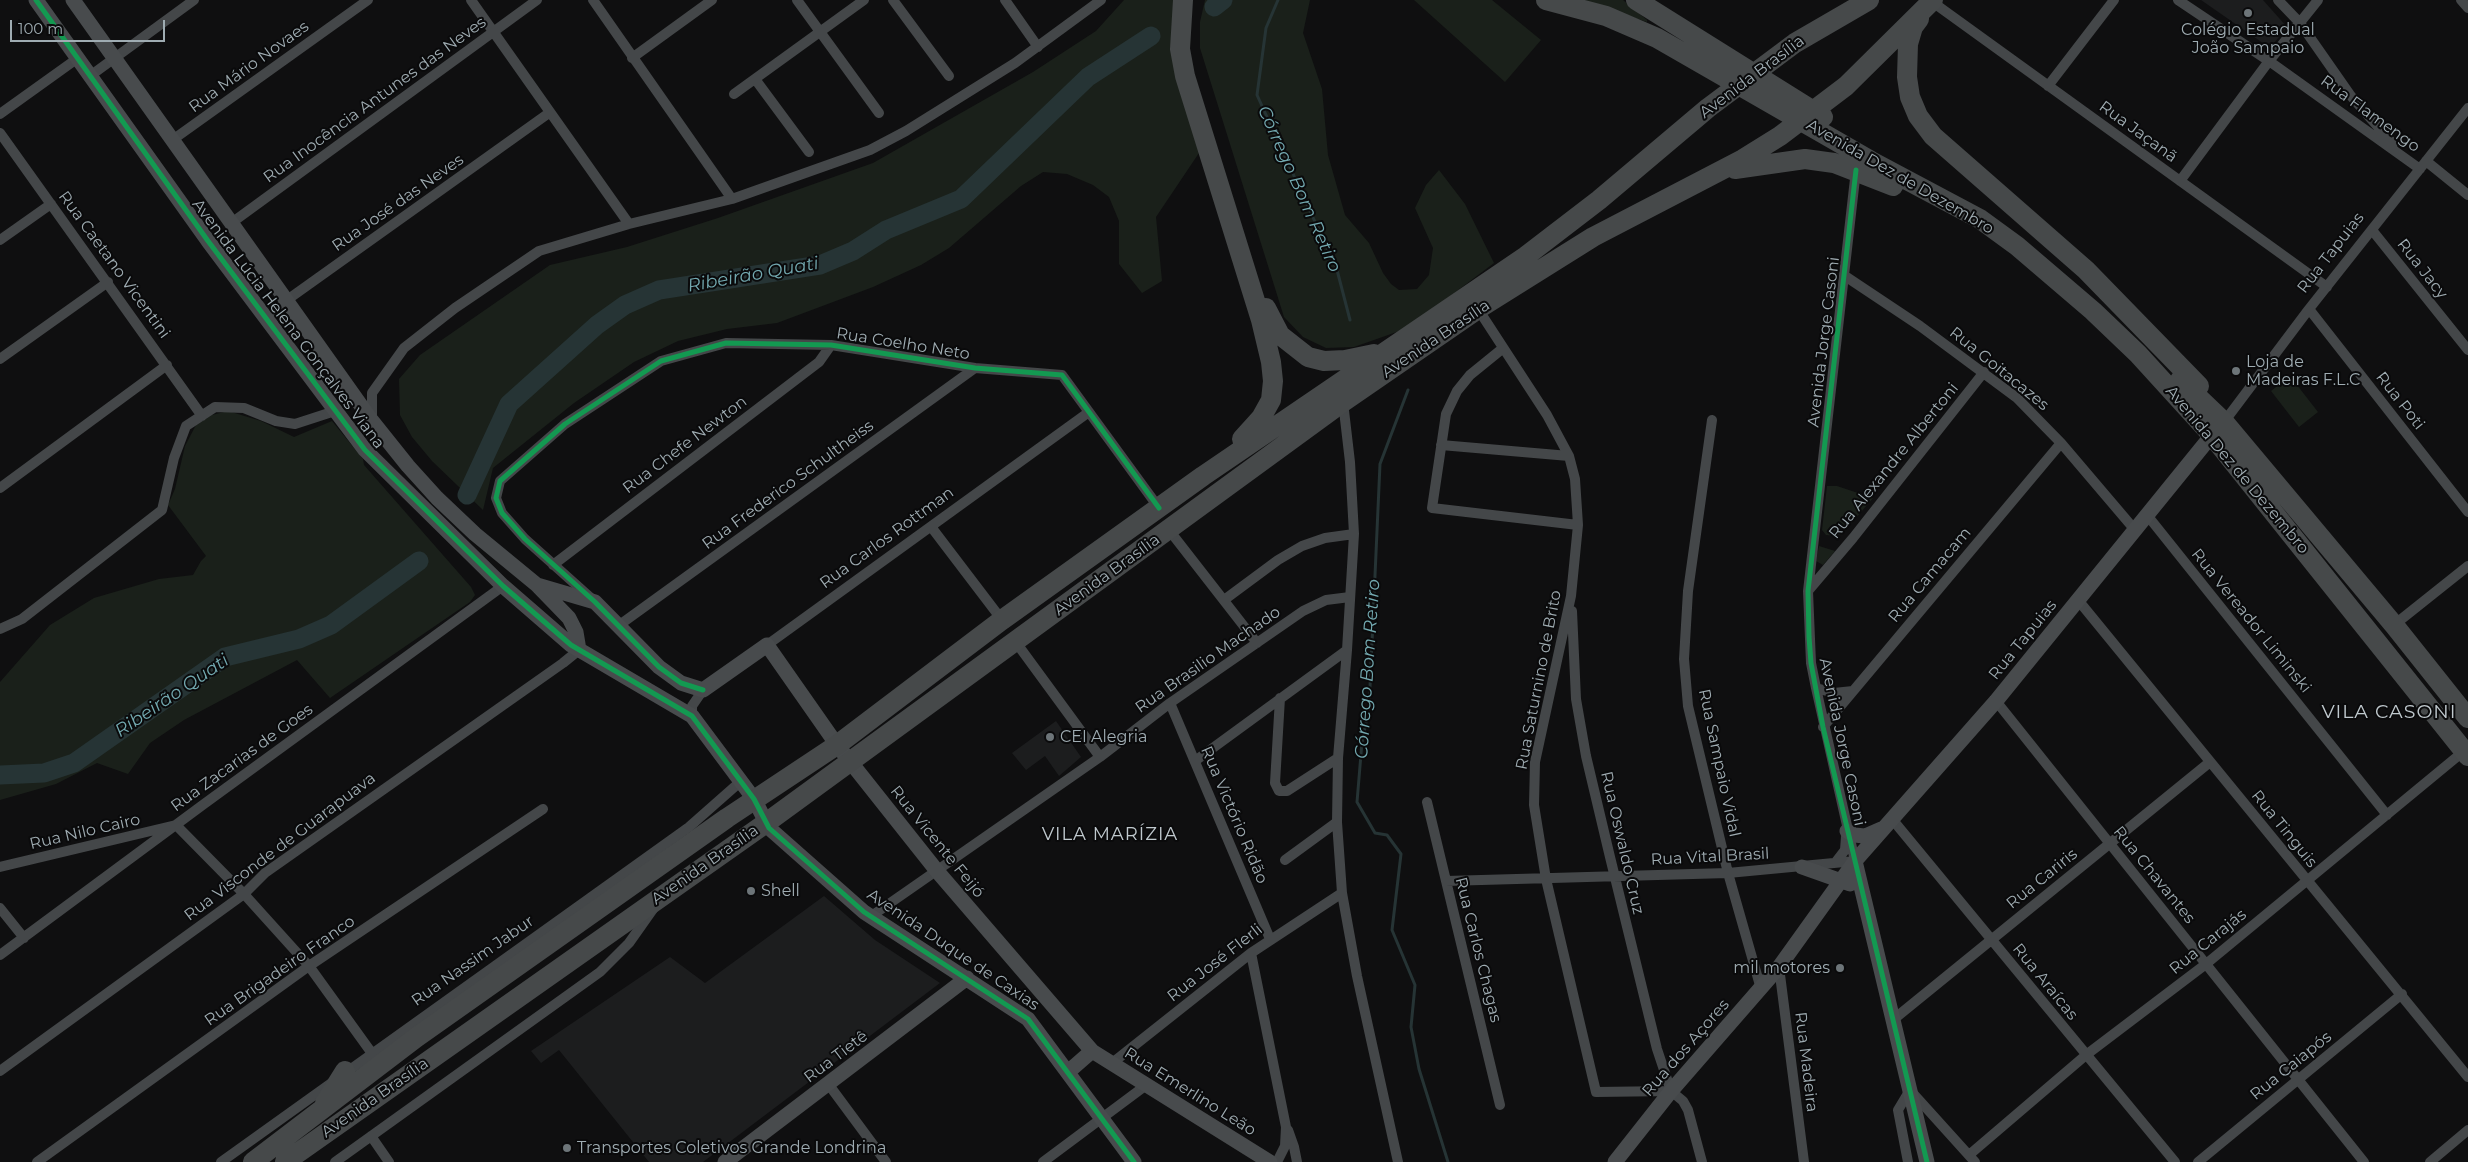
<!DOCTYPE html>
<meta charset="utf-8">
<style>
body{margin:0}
#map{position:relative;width:2468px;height:1162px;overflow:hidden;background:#0f0f10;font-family:Montserrat,sans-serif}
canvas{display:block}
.scale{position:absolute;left:10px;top:20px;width:155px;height:22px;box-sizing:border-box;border:2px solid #9facb2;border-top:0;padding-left:6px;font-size:15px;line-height:18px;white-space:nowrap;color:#9facb2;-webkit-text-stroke:4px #0a0a0b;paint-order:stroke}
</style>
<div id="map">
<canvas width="2468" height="1162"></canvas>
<div class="scale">100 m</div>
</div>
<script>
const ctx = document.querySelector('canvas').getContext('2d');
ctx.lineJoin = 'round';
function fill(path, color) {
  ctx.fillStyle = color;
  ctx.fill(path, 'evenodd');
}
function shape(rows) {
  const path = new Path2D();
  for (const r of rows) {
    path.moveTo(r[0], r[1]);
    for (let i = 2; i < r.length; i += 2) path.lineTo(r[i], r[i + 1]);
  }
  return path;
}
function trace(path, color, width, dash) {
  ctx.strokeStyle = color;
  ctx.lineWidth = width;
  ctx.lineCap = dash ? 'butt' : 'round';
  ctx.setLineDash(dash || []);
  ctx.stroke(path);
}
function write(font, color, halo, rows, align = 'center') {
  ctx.font = font + ' Montserrat,sans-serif';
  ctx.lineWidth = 4;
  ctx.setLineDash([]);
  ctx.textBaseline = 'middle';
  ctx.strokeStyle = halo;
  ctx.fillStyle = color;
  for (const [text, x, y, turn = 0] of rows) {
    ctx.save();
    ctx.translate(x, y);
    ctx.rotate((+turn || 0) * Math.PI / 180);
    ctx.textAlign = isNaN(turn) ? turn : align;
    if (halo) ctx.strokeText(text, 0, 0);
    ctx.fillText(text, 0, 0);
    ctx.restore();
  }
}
fill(shape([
 [2201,0,2263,0,2287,27,2270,48],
 [1056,721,1081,757,1059,776,1045,756,1026,770,1012,753],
 [824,896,875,940,940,983,703,1162,649,1162,559,1050,541,1063,531,1051,670,957,705,983]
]), '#1c1d1e');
fill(shape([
 [1124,0,1177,0,1201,150,1156,217,1162,281,1142,293,1119,264,1119,221,1109,197,1093,185,1067,174,1043,172,1021,186,949,248,921,265,873,287,777,323,727,329,678,341,634,362,574,403,493,468,483,510,432,461,412,437,400,415,399,379,420,355,550,265,627,247,718,218,873,163,1033,72,1096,31],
 [1205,0,1310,0,1303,33,1322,89,1328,155,1345,215,1369,243,1383,273,1391,284,1399,290,1417,289,1429,275,1433,248,1415,208,1426,185,1439,170,1465,204,1494,263,1408,328,1354,347,1326,348,1303,337,1284,317,1200,48,1200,22],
 [1414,0,1492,0,1541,40,1505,82],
 [1580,0,1623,0,1647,20,1647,22],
 [2290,376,2318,412,2299,427,2271,391],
 [228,411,261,421,294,437,332,421,363,459,364,465,471,587,475,595,470,602,330,698,297,660,184,720,150,743,128,774,97,763,56,784,0,800,0,682,50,625,94,598,159,579,193,575,201,561,206,556,168,505,175,489,185,446,196,425,212,415],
 [1827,486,1837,486,1873,498,1843,533,1836,536,1826,535,1822,530],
 [1819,546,1835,551,1823,565,1816,561]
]), '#1a201a');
trace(shape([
 [1278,0,1266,28,1257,95,1337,270,1350,320],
 [1408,390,1380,464,1369,709,1362,742,1357,802,1375,833,1387,835,1401,854,1392,930,1415,985,1411,1027,1419,1069,1448,1162]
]), '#263435', 3);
trace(shape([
 [1214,7,1223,0],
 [467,495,509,404,597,325,625,305,659,290,820,265,853,251,886,230,961,199,1088,77,1151,36],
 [0,775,44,773,74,763,225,657,299,639,331,625,419,561]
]), '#263435', 19);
trace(shape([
 [471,0,629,224],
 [593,0,732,199],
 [797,0,879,113],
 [893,0,949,76],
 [1005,0,1038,47],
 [2178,0,2269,61,2420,169],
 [2278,0,2300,23,2351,96,2393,144],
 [2461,0,2468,8],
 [1931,1,2327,287],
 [632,58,712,0],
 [90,76,194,0],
 [755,79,809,152],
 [2048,86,2114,0],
 [734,94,864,0],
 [0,114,78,58],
 [0,133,202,416],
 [171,141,368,0],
 [2426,161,2468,195],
 [2180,181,2269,61,2318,0],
 [230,224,537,0],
 [2372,230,2468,350],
 [0,240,51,204],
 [1845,276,1920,326,2017,398,2061,443,2135,530],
 [1478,309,1547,415,1569,456,1575,479,1578,525,1571,596,1535,762,1534,805,1546,879,1596,1092,1671,1091],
 [2309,309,2468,512],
 [267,320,287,300,549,113],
 [1502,349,1470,375,1457,391,1446,414,1432,508,1578,525],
 [0,359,108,282],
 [1343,402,1350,462,1354,534,1347,650,1338,758,1337,822,1342,893,1357,976,1398,1162],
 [372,420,372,393,404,348,455,308,539,251,629,224,732,199,870,150,906,131,1015,63,1101,0],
 [1712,420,1688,591,1684,659,1688,706,1728,873,1761,989],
 [2224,422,2309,309,2468,108],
 [1441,445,1569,456],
 [0,488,167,365],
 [2147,515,2387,815],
 [932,528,1002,620],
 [1169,530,1257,643],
 [553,565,819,362,831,345],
 [1808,591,1853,538,1984,372],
 [592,599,525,539,502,513,496,498,500,481,565,424,661,361,726,343,831,345,975,368,1062,375,1159,508],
 [1224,600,1278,560,1302,546,1325,538,1354,534],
 [2078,600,2468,1077],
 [1572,611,1576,699,1586,756,1610,857,1657,1049,1671,1091,1683,1101,1688,1110,1702,1162],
 [2394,625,2468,566],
 [618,626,975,368],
 [0,629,22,619,162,510,174,458,186,426,215,407,244,408,276,421,295,424,335,411],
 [1015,641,1100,757],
 [767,645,1089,412],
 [1816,688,1834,693,1853,691],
 [1280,698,1275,783,1279,791,1287,791,1338,758],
 [1996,701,2364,1162],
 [1170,703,1270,939],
 [692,716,692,706,703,690],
 [1823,727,2061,443],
 [1195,761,1347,650],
 [1427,802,1500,1105],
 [1892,819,2175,1162],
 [1285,860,1337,822],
 [1835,863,1845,850,1846,837],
 [0,867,176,825,244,894,309,966,371,1052],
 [1446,881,1728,873,1855,861,1816,688,1811,663,1808,591,1856,170],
 [0,908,24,938],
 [870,917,1100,757,1170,703,1303,611,1326,600,1350,597],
 [1251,953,1286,1127,1285,1146,1277,1162],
 [0,955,204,804,503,586],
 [1779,967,1804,1162],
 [1894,1019,2210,762],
 [1111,1064,1251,953,1342,893],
 [0,1071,244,894,265,873,563,663,579,650],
 [829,1085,886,1162],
 [1288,1130,1294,1147,1297,1162],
 [371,1136,389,1162],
 [1969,1155,2086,1055,2206,964,2464,751],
 [37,1162,309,966,543,809],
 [221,1162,689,827,740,782],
 [335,1162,600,972,629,943,653,909],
 [1043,1162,1145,1086],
 [1908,1162,1898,1110,1910,1090,1975,1162],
 [2198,1162,2402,994],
 [2430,1162,2468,1130]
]), '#444749', 10);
trace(shape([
 [36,0,208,241,365,450,503,586,571,645,692,716,754,799,769,828,864,912,1028,1019,1134,1162],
 [73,0,372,421,408,466,437,498,475,534,537,585,569,618,576,632,579,650],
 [537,585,595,602,659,667,681,683,703,690,767,645,837,745,937,871,1092,1051,1270,1162],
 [1847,831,1854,835,1865,836,1881,829],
 [1855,861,1927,1162],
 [1802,867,1850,884],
 [1068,1072,1092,1051],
 [725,1162,967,978],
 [1615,1162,1671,1091,1779,967,1855,861,1996,701,2212,435]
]), '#484b4d', 15);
trace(shape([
 [1183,0,1180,49,1185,76,1261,320,1271,362,1273,381,1271,400,1261,418,1242,439],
 [1546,0,1606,16,1657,38,1871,161,1980,219,2017,246,2093,311,2138,354,2210,433,2468,756],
 [1636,0,1823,117],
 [1919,19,1913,27,1908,44,1907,77,1910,97,1918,116,1933,136,2086,270,2199,386],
 [1735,169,1805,159,1834,163,1893,186],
 [1266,308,1280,335,1308,357,1324,361,1345,360,1374,354],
 [2180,380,2224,422,2394,625,2468,718],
 [325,1103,345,1071],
 [253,1162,417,1037,727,818,837,745,1002,620,1203,476,1526,256,1599,200,1708,108,1795,43,1869,0],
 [285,1162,766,823,1343,402,1478,309,1593,237,1743,159,1780,136,1846,86,1933,0]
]), '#46494a', 20);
trace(shape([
 [36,0,208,241,365,450,503,586,571,645,692,716,754,799,769,828,864,912,1028,1019,1134,1162],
 [1856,170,1808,591,1809,637,1811,663,1823,727,1927,1162],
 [703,690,681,683,659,667,595,602,525,539,502,513,496,498,500,481,565,424,661,361,726,343,831,345,975,368,1062,375,1159,508]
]), '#139951', 5);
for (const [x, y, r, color] of [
 [2248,13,5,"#6d7579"],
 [2236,371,5,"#6d7579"],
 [1050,737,5,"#6d7579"],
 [751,891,5,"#6d7579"],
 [1840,968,5,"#6d7579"],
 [567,1148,5,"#6d7579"]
]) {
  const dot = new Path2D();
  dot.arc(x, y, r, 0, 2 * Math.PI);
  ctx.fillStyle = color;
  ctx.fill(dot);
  trace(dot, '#0a0a0b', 2);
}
write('16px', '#9facb2', '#0a0a0b', [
 ["Colégio Estadual",2248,30,"center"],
 ["João Sampaio",2248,48,"center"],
 ["Loja de",2246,362],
 ["Madeiras F.L.C",2246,380],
 ["CEI Alegria",1060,737],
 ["Shell",761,891],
 ["mil motores",1830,968,"right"],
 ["Transportes Coletivos Grande Londrina",577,1148]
], 'left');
write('16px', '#9facb2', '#0a0a0b', [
 ["Rua Mário Novaes",249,67,-36],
 ["Avenida Brasília",1752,77,-37],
 ["Rua Inocência Antunes das Neves",375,100,-36],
 ["Rua Flamengo",2370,114,36],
 ["Rua Jaçanã",2138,132,36],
 ["Avenida Dez de Dezembro",1900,177,30],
 ["Rua José das Neves",398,203,-35],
 ["Rua Tapuias",2331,253,-52],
 ["Rua Caetano Vicentini",114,265,54],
 ["Rua Jacy",2422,269,52],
 ["Avenida Lúcia Helena Gonçalves Viana",288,324,53],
 ["Avenida Brasília",1436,339,-34],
 ["Avenida Jorge Casoni",1824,342,-83],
 ["Rua Coelho Neto",903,344,9],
 ["Rua Goitacazes",1999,369,39],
 ["Rua Poti",2400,401,52],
 ["Rua Chefe Newton",685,445,-37],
 ["Rua Alexandre Albertoni",1894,461,-51],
 ["Avenida Dez de Dezembro",2237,470,50],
 ["Rua Frederico Schultheiss",788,485,-36],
 ["Rua Carlos Rottman",887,538,-36],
 ["Avenida Brasília",1107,575,-36],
 ["Rua Camacam",1930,575,-50],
 ["Rua Vereador Liminski",2251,621,51],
 ["Rua Tapuias",2023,640,-51],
 ["Rua Brasilio Machado",1208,660,-35],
 ["Rua Saturnino de Brito",1539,680,-79],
 ["Avenida Jorge Casoni",1842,742,78],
 ["Rua Zacarias de Goes",242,758,-36],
 ["Rua Sampaio Vidal",1719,763,78],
 ["Rua Victório Ridão",1234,815,67],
 ["Rua Tinguis",2284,829,51],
 ["Rua Nilo Cairo",85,832,-13],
 ["Rua Vicente Feijó",937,842,51],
 ["Rua Oswaldo Cruz",1622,843,77],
 ["Rua Visconde de Guarapuava",280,847,-37],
 ["Rua Vital Brasil",1710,857,-3],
 ["Avenida Brasília",705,865,-35],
 ["Rua Chavantes",2154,875,51],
 ["Rua Cariris",2042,879,-39],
 ["Rua Carajás",2208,942,-39],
 ["Avenida Duque de Caxias",953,950,34],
 ["Rua Carlos Chagas",1478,950,76],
 ["Rua Nassim Jabur",473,961,-35],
 ["Rua José FIerli",1215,963,-38],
 ["Rua Brigadeiro Franco",280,971,-35],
 ["Rua Araícas",2045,982,51],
 ["Rua dos Açores",1686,1048,-49],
 ["Rua Tietê",836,1057,-37],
 ["Rua Madeira",1806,1062,83],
 ["Rua Caiapós",2291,1066,-39],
 ["Rua Emerlino Leão",1190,1092,32],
 ["Avenida Brasília",375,1098,-35]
]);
write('italic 18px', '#73a9b0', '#0a0a0b', [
 ["Córrego Bom Retiro",1299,189,66],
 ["Ribeirão Quati",753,275,-10],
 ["Córrego Bom Retiro",1368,669,-86],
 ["Ribeirão Quati",172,696,-34]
]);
ctx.letterSpacing = '1px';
write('18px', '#c0c9ce', '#0a0a0b', [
 ["VILA MARÍZIA",1110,835]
]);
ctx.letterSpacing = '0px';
ctx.letterSpacing = '1px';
write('19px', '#c0c9ce', '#0a0a0b', [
 ["VILA CASONI",2389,712]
]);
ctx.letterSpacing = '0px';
</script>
